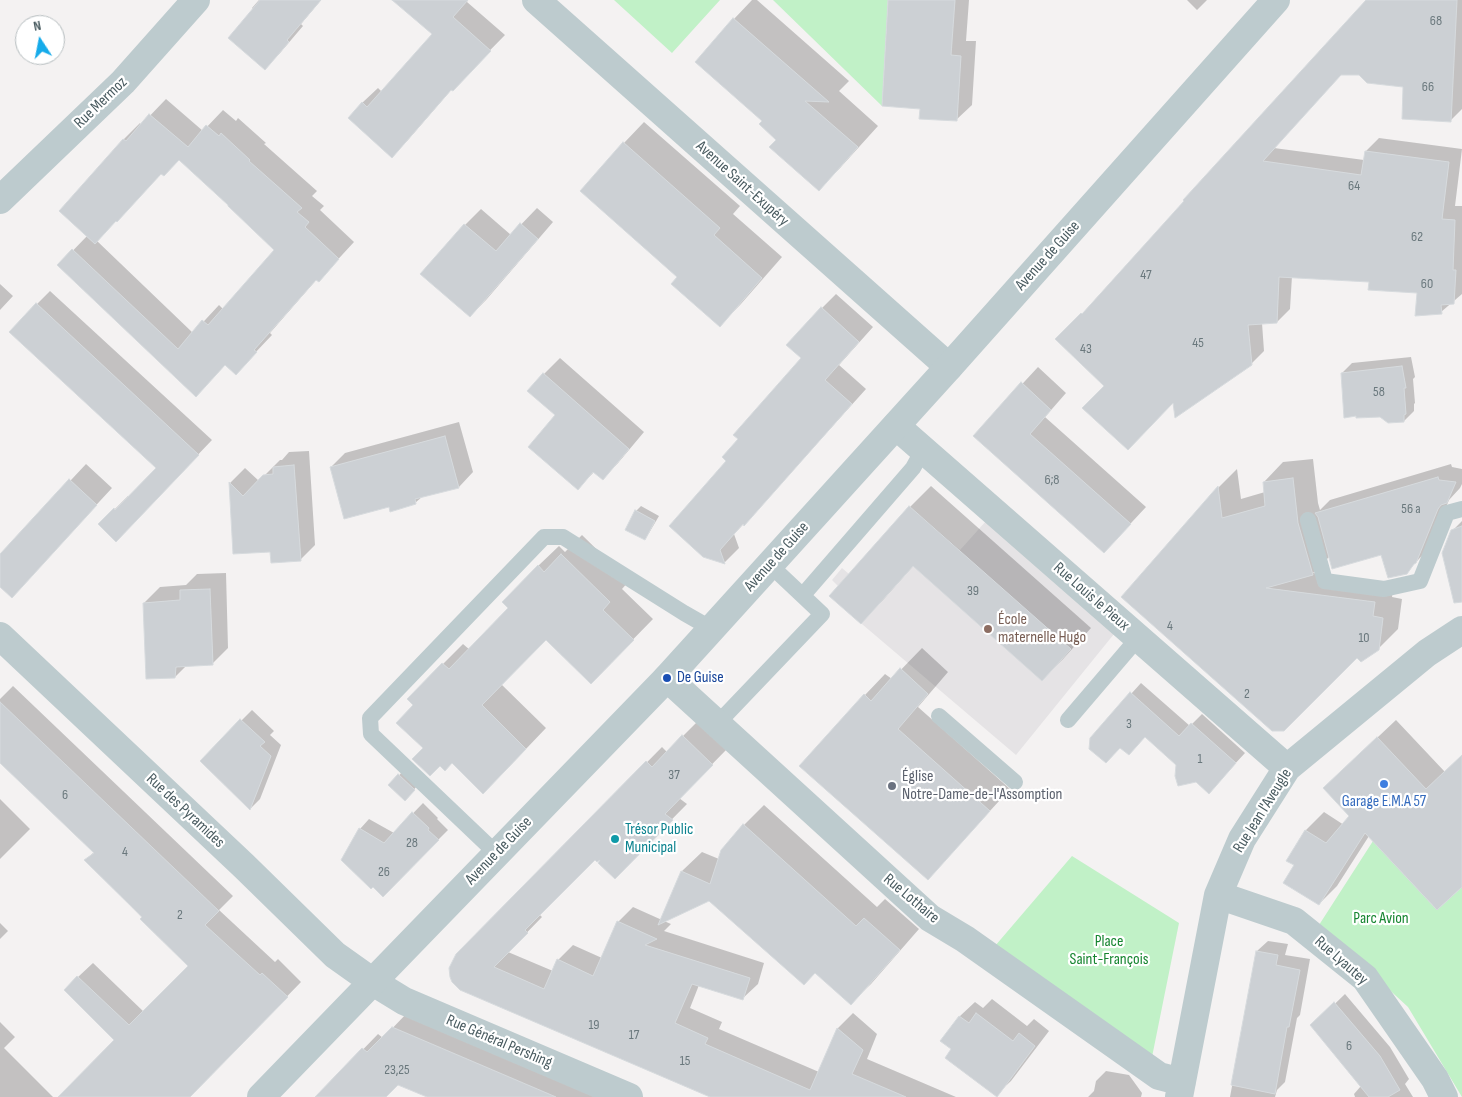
<!DOCTYPE html>
<meta charset="utf-8">
<style>
body{margin:0}
#map{position:relative;width:1462px;height:1097px;overflow:hidden;background:#f4f2f2;font-family:"Sofia Sans Condensed",sans-serif}
canvas{display:block}
.north{position:absolute;left:15px;top:15px;width:50px;height:50px;box-sizing:border-box;background:#fff;border:1px solid #b6bdbf;border-radius:50%;rotate:349deg;font-size:14px;font-weight:700;line-height:20px;text-align:center;color:#495b60}
.north::after{content:'';display:block;margin:auto;width:18px;height:22px;background:#16abea;clip-path:polygon(50% 0,100% 100%,50% 72%,0 100%)}
</style>
<div id="map">
<canvas width="1462" height="1097"></canvas>
<div class="north">N</div>
</div>
<script>
const ctx = document.querySelector('canvas').getContext('2d');
ctx.lineJoin = 'round';
function fill(path, color) {
  ctx.fillStyle = color;
  ctx.fill(path, 'evenodd');
}
function shape(rows) {
  const path = new Path2D();
  for (const r of rows) {
    path.moveTo(r[0], r[1]);
    for (let i = 2; i < r.length; i += 2) path.lineTo(r[i], r[i + 1]);
  }
  return path;
}
function trace(path, color, width, dash) {
  ctx.strokeStyle = color;
  ctx.lineWidth = width;
  ctx.lineCap = dash ? 'butt' : 'round';
  ctx.setLineDash(dash || []);
  ctx.stroke(path);
}
function write(font, color, halo, rows, align = 'center') {
  ctx.font = font + ' "Sofia Sans Condensed",sans-serif';
  ctx.lineWidth = 4.5;
  ctx.setLineDash([]);
  ctx.textBaseline = 'middle';
  ctx.strokeStyle = halo;
  ctx.fillStyle = color;
  for (const [text, x, y, turn = 0] of rows) {
    ctx.save();
    ctx.translate(x, y);
    ctx.rotate((+turn || 0) * Math.PI / 180);
    ctx.textAlign = isNaN(turn) ? turn : align;
    if (halo) ctx.strokeText(text, 0, 0);
    ctx.fillText(text, 0, 0);
    ctx.restore();
  }
}
fill(shape([
 [909,506,960,550,986,521,1114,634,1016,755,829,596,838,586,832,580,842,568,849,574]
]), '#e5e3e5');
fill(shape([
 [614,0,720,0,672,53],
 [773,0,888,0,882,106],
 [1373,841,1437,910,1462,887,1462,1097,1408,1007,1319,925],
 [1072,856,1179,923,1152,1057,995,946]
]), '#c1f1c7');
fill(shape([
 [259,0,321,0,301,24,303,26,280,53,265,68,254,10,252,8],
 [394,0,468,0,467,2,505,35,452,89,407,141,392,156,362,103,378,88,382,92,434,34],
 [752,0,757,0,849,81,839,91,878,126,840,168,819,189,777,139,763,121,734,19],
 [890,0,969,0,966,41,976,41,972,105,956,120,921,107],
 [1187,0,1207,0,1197,10],
 [1367,0,1462,0,1462,109,1451,120,1405,86,1360,74,1341,74,1274,148,1364,160,1366,151,1379,138,1462,149,1455,206,1462,206,1462,294,1441,312,1418,292,1370,281,1292,276,1290,309,1277,322,1262,323,1264,351,1251,364,1174,400,1106,386,1082,314],
 [166,99,203,131,223,110,236,121,238,118,266,143,264,144,317,191,312,196,324,206,320,210,354,242,319,280,317,279,270,333,272,335,236,373,226,364,212,379,59,265,88,235,61,211,124,139,140,123,141,125],
 [180,159,276,250,223,309,219,305,193,333,96,240,162,173],
 [644,122,740,206,733,214,782,257,740,305,720,325,679,277,624,143],
 [537,208,553,222,486,300,470,316,422,274,465,225,481,209,511,235],
 [0,284,13,296,0,310],
 [50,291,212,440,130,526,100,524,128,496,129,497,158,468,37,304],
 [836,294,873,327,839,365,866,389,758,509,734,534,739,548,725,562,704,556,728,461,739,439,802,358,822,308],
 [1411,357,1415,377,1413,379,1415,403,1414,404,1414,411,1404,421,1342,373,1352,363],
 [560,358,644,432,618,463,602,479,594,472,578,488,544,374],
 [1038,367,1066,393,1045,417,1146,507,1104,552,974,436],
 [459,422,473,472,459,487,423,496,415,503,390,506,331,467,345,453],
 [309,451,315,545,300,560,271,551,234,552,230,483,245,468,259,481,280,460,282,460,289,452],
 [1313,459,1318,503,1320,510,1330,500,1451,464,1452,467,1462,469,1462,484,1460,488,1449,500,1429,548,1407,572,1381,553,1330,556,1313,573,1394,583,1392,597,1402,599,1398,629,1378,649,1357,657,1123,596,1219,487,1237,469,1241,499,1265,492,1264,482,1283,462],
 [86,464,112,488,27,580,0,585,0,556],
 [931,486,1091,628,1063,659,1042,679,914,565,882,601,861,622,831,596,910,507],
 [641,506,659,516,649,533,644,538,636,511],
 [1462,521,1462,584,1452,531],
 [582,535,629,581,622,589,653,619,611,662,546,638,501,684,546,728,504,772,453,762,424,748,415,705,408,699,463,644,470,650,510,608,538,566,559,546,565,552],
 [226,573,228,648,212,664,186,666,175,677,144,603,160,587,186,585,197,574],
 [922,648,948,672,918,707,1010,789,948,857,927,878,801,766,865,695,885,674,892,679],
 [1141,683,1190,726,1202,714,1245,753,1209,792,1146,736,1120,746,1091,738],
 [13,686,233,896,219,910,275,962,278,959,301,982,189,1097,60,1097,116,1040,66,990,78,977,93,963,144,1012,189,966,86,860,94,852,0,762,0,699],
 [252,710,274,731,270,735,281,745,260,799,250,809,201,761],
 [1396,720,1445,772,1462,756,1462,885,1369,836,1337,886,1319,904,1296,865,1288,860,1306,830,1324,812,1344,825,1351,816,1343,770],
 [698,721,727,749,679,798,687,804,615,877,603,855,595,858,539,914,542,917,508,952,553,971,558,960,573,945,602,958,618,922,633,907,662,920,682,871,702,852,719,859,744,825,764,805,877,907,885,899,919,929,871,984,851,1003,815,972,710,900,664,921,671,924,664,931,764,963,758,984,742,999,699,985,690,1008,722,1022,719,1029,819,1072,838,1028,853,1013,877,1034,867,1059,956,1097,714,1097,457,955,662,747,667,752],
 [404,770,419,784,405,799,390,785],
 [0,799,30,829,0,859],
 [423,803,438,818,437,819,448,830,383,895,360,829,369,819,394,833],
 [0,923,8,931,0,939],
 [1268,941,1288,944,1285,955,1310,959,1300,1015,1297,1018,1285,1082,1277,1090,1275,1097,1230,1097,1257,951],
 [1345,994,1390,1047,1409,1079,1405,1084,1413,1097,1355,1097,1354,1094,1361,1086,1312,1026],
 [992,999,1027,1026,1034,1019,1049,1031,1011,1081,996,1095,953,1049,942,1041,960,1016,975,1002,983,1008],
 [408,1012,606,1097,431,1097,398,1083,385,1097,317,1097,378,1034,383,1038],
 [0,1022,15,1037,4,1048,53,1097,0,1097],
 [1106,1071,1129,1075,1142,1093,1141,1097,1088,1097,1094,1091,1096,1081]
]), '#0003');
const building = shape([
 [260,0,321,0,287,40,289,42,265,70,228,38,260,0],
 [392,0,468,0,453,17,491,51,453,91,451,90,392,158,348,118,362,102,367,107,432,34,392,0],
 [888,0,955,0,951,55,961,56,957,121,919,119,920,109,882,106,888,0],
 [1366,0,1457,0,1451,122,1402,119,1403,87,1367,83,1359,75,1341,75,1263,161,1361,175,1365,151,1449,162,1442,219,1455,220,1453,270,1456,270,1454,304,1441,305,1442,314,1415,316,1417,293,1368,290,1369,282,1279,277,1277,323,1248,325,1252,365,1175,418,1173,403,1128,450,1082,408,1104,386,1055,339,1081,313,1082,314,1184,201,1183,200,1366,0],
 [733,18,829,102,805,101,858,147,819,191,769,147,776,140,759,124,762,121,695,62,733,18],
 [149,114,188,147,206,125,219,136,221,133,250,160,249,161,302,208,297,212,309,222,305,227,339,259,319,282,316,280,254,350,257,352,236,375,225,365,196,397,57,265,72,249,178,349,202,320,208,325,274,250,228,206,228,205,179,160,164,176,161,174,117,222,116,221,95,244,59,211,123,139,126,141,149,114],
 [623,142,720,228,714,235,762,278,720,327,671,284,677,277,580,191,623,142],
 [520,223,538,239,470,317,420,274,464,224,496,251,520,223],
 [36,303,199,455,116,542,98,524,114,508,115,510,156,468,9,332,36,303],
 [821,307,859,342,825,380,852,404,744,526,743,524,720,550,725,564,703,557,669,526,726,461,722,457,738,439,733,435,801,358,786,345,821,307],
 [1402,366,1406,388,1404,388,1406,414,1404,415,1404,422,1388,423,1380,417,1356,418,1356,416,1344,418,1341,373,1402,366],
 [543,373,629,449,603,480,593,472,578,490,528,447,555,415,527,391,543,373],
 [1021,382,1051,410,1030,434,1131,524,1104,553,973,436,1021,382],
 [445,436,459,488,415,499,416,504,390,512,389,507,344,519,330,467,445,436],
 [294,465,301,561,271,563,270,552,233,554,229,482,243,496,263,475,273,474,273,467,294,465],
 [1438,477,1439,480,1456,482,1447,503,1441,505,1438,509,1416,563,1414,564,1407,574,1388,578,1381,555,1332,569,1318,517,1315,513,1438,477],
 [1293,478,1298,523,1313,575,1266,588,1375,602,1373,616,1383,618,1379,650,1361,662,1357,658,1284,731,1272,731,1121,597,1218,486,1222,518,1265,506,1263,482,1293,478],
 [69,479,97,505,12,598,0,587,0,554,69,479],
 [909,506,1071,649,1042,681,913,566,861,624,829,596,909,506],
 [635,510,655,521,645,540,625,530,635,510],
 [1462,526,1462,602,1454,603,1442,553,1451,530,1462,526],
 [561,554,610,602,603,610,634,640,591,684,546,640,482,705,526,749,483,794,452,763,445,771,440,766,430,776,412,759,423,748,396,723,413,705,407,699,442,663,449,669,508,608,502,602,538,565,544,572,561,554],
 [210,589,213,665,176,667,175,678,146,679,143,603,180,600,180,590,210,589],
 [900,668,928,694,898,729,990,811,928,880,799,766,864,694,871,701,900,668],
 [1130,692,1179,736,1191,723,1236,763,1209,794,1196,782,1178,786,1175,776,1176,765,1145,737,1129,755,1120,748,1106,763,1089,749,1090,738,1130,692],
 [0,702,219,911,205,925,260,975,262,973,288,997,190,1097,58,1097,114,1040,64,990,77,976,129,1025,188,966,140,919,142,917,84,860,94,853,0,763,0,702],
 [240,719,265,742,260,746,271,756,250,810,200,761,240,719],
 [682,735,713,765,665,814,673,820,615,879,598,863,600,860,597,862,595,860,525,930,528,933,494,967,544,989,557,959,593,976,617,921,657,939,645,945,750,978,743,1000,692,984,675,1023,708,1038,705,1044,810,1090,837,1028,863,1050,852,1074,906,1097,710,1097,460,990,452,982,450,977,449,968,456,954,646,761,652,767,682,735],
 [1377,737,1426,789,1462,755,1462,887,1437,910,1365,833,1319,905,1283,883,1294,865,1286,861,1305,830,1326,843,1349,816,1323,788,1377,737],
 [398,774,415,790,405,801,388,785,398,774],
 [412,812,429,828,428,830,439,840,383,897,373,887,371,889,341,860,359,828,384,843,412,812],
 [743,824,856,926,864,918,900,950,851,1005,815,973,804,985,709,901,658,925,681,871,710,884,721,850,743,824],
 [1256,951,1278,955,1276,965,1300,970,1289,1027,1287,1027,1275,1094,1231,1085,1256,951],
 [1334,1002,1380,1056,1400,1090,1388,1097,1369,1097,1310,1025,1334,1002],
 [976,1013,1013,1041,1019,1033,1035,1046,997,1097,945,1058,951,1049,940,1041,959,1016,969,1023,976,1013],
 [392,1027,556,1097,427,1097,398,1085,386,1097,315,1097,362,1048,367,1052,392,1027]
]);
fill(building, '#ccd0d4');
trace(building, '#d6dadd', 1);
trace(shape([
 [1308,520,1325,581,1384,589,1420,581,1447,513,1462,509],
 [803,595,913,468,923,450],
 [939,716,1015,782],
 [1068,720,1138,638],
 [717,724,822,614,770,565],
 [497,854,371,734,370,718,544,537,563,537,684,613,712,629]
]), '#bdcbce', 16);
trace(shape([
 [536,0,949,367],
 [0,200,123,82,196,0],
 [896,426,1287,768],
 [667,678,930,918,965,939,1159,1076,1182,1082],
 [1218,895,1294,921,1365,978,1435,1079,1444,1097],
 [373,982,404,1001,629,1097],
 [1179,1097,1218,895,1242,839,1287,768,1427,653,1462,630]
]), '#bdcbce', 28);
trace(shape([
 [0,636,244,866,335,955,373,982],
 [261,1097,667,678,949,367,1276,0]
]), '#bdcbce', 28);
for (const [x, y, r, color] of [
 [988,629,5,"#8d6e63"],
 [667,678,5,"#1a4fb4"],
 [1384,784,5,"#3f7fe0"],
 [892,786,5,"#6b7280"],
 [615,839,5,"#0f9aa8"]
]) {
  const dot = new Path2D();
  dot.arc(x, y, r, 0, 2 * Math.PI);
  ctx.fillStyle = color;
  ctx.fill(dot);
  trace(dot, '#fff', 2);
}
write('14px', '#6a787d', null, [
 ["68",1436,21],
 ["66",1428,87],
 ["64",1354,186],
 ["62",1417,237],
 ["47",1146,275],
 ["60",1427,284],
 ["45",1198,343],
 ["43",1086,349],
 ["58",1379,392],
 ["6;8",1052,480],
 ["56 a",1411,509],
 ["39",973,591],
 ["4",1170,626],
 ["10",1364,638],
 ["2",1247,694],
 ["3",1129,724],
 ["1",1200,759],
 ["37",674,775],
 ["6",65,795],
 ["28",412,843],
 ["4",125,852],
 ["26",384,872],
 ["2",180,915],
 ["19",594,1025],
 ["17",634,1035],
 ["6",1349,1046],
 ["15",685,1061],
 ["23,25",397,1070]
]);
write('16px', '#495b60', '#fff', [
 ["Rue Mermoz",101,103,-44],
 ["Avenue Saint-Exupéry",742,184,42],
 ["Avenue de Guise",1048,256,-48],
 ["Avenue de Guise",777,557,-48],
 ["Rue Louis le Pieux",1091,597,41],
 ["Rue des Pyramides",185,811,43],
 ["Rue Jean l'Aveugle",1263,811,-58],
 ["Avenue de Guise",499,851,-46],
 ["Rue Lothaire",911,899,40],
 ["Rue Lyautey",1341,961,41],
 ["Rue Général Pershing",499,1042,23]
]);
write('16px', '#785e54', '#fff', [
 ["École",998,620],
 ["maternelle Hugo",998,638]
], 'left');
write('16px', '#164399', '#fff', [
 ["De Guise",677,678]
], 'left');
write('16px', '#5b616d', '#fff', [
 ["Église",902,777],
 ["Notre-Dame-de-l'Assomption",902,795]
], 'left');
write('16px', '#366cbe', '#fff', [
 ["Garage E.M.A 57",1384,802]
]);
write('16px', '#0d838f', '#fff', [
 ["Trésor Public",625,830],
 ["Municipal",625,848]
], 'left');
write('16px', '#168530', '#fff', [
 ["Parc Avion",1381,919],
 ["Place",1109,942],
 ["Saint-François",1109,960]
]);
</script>
